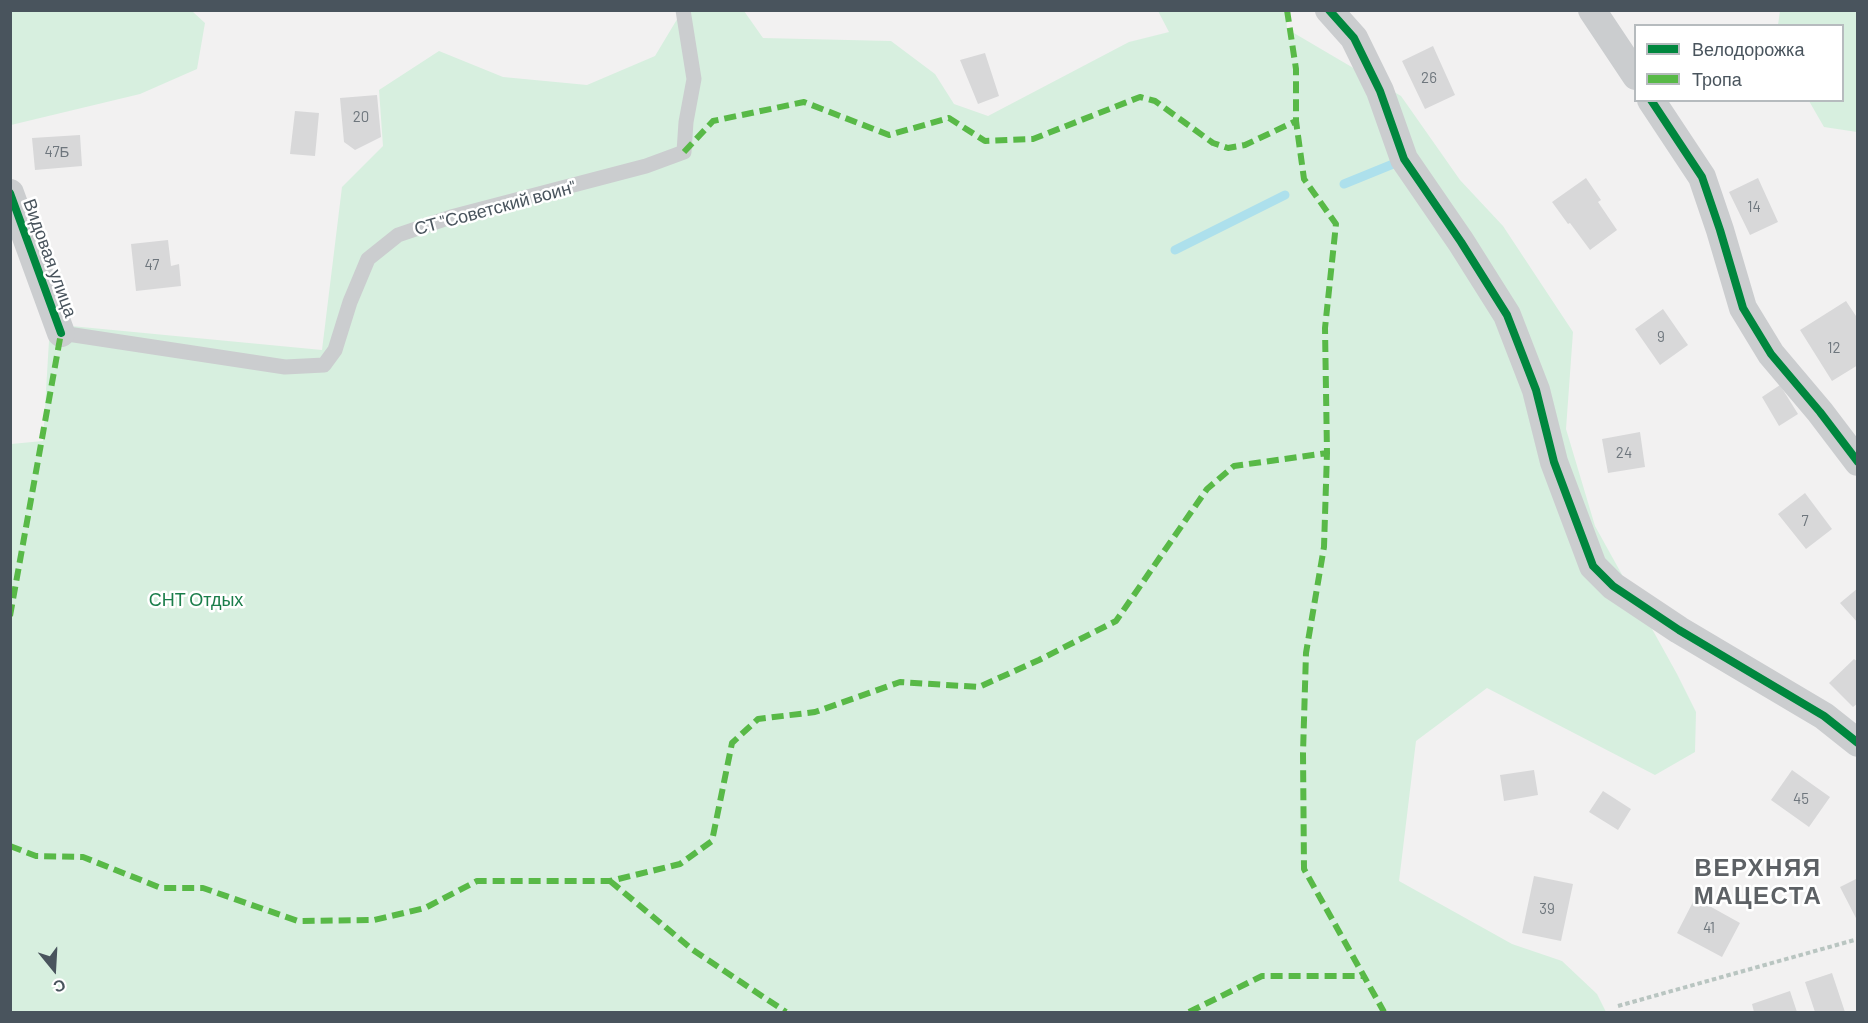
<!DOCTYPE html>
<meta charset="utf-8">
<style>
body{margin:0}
#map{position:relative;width:1868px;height:1023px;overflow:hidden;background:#f2f1f1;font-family:Barlow,sans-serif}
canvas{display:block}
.frame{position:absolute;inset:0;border:12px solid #49545d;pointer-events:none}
.legend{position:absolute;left:1634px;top:24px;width:210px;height:78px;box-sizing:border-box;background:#fff;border:2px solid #b6bbbe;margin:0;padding:8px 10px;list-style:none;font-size:18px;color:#49545d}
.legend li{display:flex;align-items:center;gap:12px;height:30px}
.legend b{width:30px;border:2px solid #b6bbbe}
.north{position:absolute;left:24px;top:939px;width:60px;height:60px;-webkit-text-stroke:4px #fff;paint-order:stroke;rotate:162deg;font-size:16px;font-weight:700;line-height:24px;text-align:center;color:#49545d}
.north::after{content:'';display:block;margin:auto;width:21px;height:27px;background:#49545d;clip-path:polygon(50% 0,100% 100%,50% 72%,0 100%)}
</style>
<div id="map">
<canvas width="1868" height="1023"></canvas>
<div class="frame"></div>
<ul class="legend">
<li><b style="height:8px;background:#00873e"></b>Велодорожка</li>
<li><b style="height:8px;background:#58b947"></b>Тропа</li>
</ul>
<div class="north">С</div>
</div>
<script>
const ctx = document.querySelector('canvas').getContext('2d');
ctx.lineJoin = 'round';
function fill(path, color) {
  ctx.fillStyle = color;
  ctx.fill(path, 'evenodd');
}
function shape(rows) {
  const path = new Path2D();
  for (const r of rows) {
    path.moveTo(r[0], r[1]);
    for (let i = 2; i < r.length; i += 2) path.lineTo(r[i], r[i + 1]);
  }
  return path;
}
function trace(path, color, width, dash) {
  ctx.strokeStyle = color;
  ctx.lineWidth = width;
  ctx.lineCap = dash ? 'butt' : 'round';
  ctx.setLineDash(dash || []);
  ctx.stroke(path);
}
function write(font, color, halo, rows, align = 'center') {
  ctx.font = font + ' Barlow,sans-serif';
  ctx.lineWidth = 5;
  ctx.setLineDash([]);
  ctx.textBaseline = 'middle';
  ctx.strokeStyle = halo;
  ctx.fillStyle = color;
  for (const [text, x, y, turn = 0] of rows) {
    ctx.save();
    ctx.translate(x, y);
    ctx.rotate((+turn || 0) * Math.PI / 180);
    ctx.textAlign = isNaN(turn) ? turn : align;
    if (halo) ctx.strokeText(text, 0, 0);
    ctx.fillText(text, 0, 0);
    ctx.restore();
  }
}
fill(shape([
 [10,11,192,11,205,23,197,69,140,94,11,125],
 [682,11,744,11,763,38,891,41,935,74,954,104,988,116,1129,42,1169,32,1158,11,1286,11,1287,29,1401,96,1460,180,1503,226,1573,332,1566,429,1595,526,1677,674,1696,712,1695,752,1655,775,1487,688,1416,741,1399,881,1512,944,1562,961,1597,994,1606,1012,11,1012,11,444,43,441,50,324,322,350,342,187,383,146,379,90,439,51,503,77,587,85,655,56],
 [1780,11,1857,11,1857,132,1824,127,1809,101,1842,100,1842,26,1778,25]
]), '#d7efdf');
trace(shape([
 [1344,184,1403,160],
 [1175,250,1285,195]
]), '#ade0ec', 9);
fill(shape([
 [1433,46,1455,95,1425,109,1402,61],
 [985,53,999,96,978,104,960,60],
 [377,95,381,137,355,150,344,142,340,98],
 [295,111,319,113,315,156,290,154],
 [80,135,82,166,35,170,32,138],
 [1586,178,1601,200,1598,202,1617,230,1590,250,1570,223,1568,224,1552,202],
 [1758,178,1778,222,1750,235,1729,192],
 [168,240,171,266,179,264,181,286,136,291,131,244],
 [1846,301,1858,319,1858,365,1832,381,1800,330],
 [1663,309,1688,345,1660,365,1635,329],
 [1780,385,1798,414,1779,426,1762,397],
 [1640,432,1645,467,1608,473,1602,439],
 [1805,493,1832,529,1806,549,1778,514],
 [1858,588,1858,623,1840,603],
 [1854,659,1858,662,1858,703,1853,707,1829,683],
 [1534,770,1538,795,1504,801,1500,775],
 [1792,770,1830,797,1809,827,1771,800],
 [1603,791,1631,809,1618,830,1589,812],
 [1534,876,1573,884,1561,941,1522,933],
 [1858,878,1858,922,1840,887],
 [1695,898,1740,923,1722,957,1677,933],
 [1832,973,1845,1012,1815,1012,1805,982],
 [1790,991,1797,1012,1754,1012,1752,1004]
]), '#d8d8d9');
trace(shape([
 [1618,1006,1858,939]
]), '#b9c5c1', 4, [4.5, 3]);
trace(shape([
 [61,333,285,367,324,365,335,350,350,302,368,259,398,235,451,217,646,166,684,152,686,122,694,79,683,10]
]), '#cbcdcf', 15);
trace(shape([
 [1329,10,1354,38,1380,91,1404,159,1461,242,1507,315,1536,390,1554,462,1593,566,1613,586,1679,630,1824,716,1858,743],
 [1592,10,1636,76],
 [1651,100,1702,177,1720,230,1743,308,1771,354,1820,412,1858,462],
 [10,193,61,333]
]), '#cbcdcf', 28);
trace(shape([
 [1287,10,1296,69,1296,121,1304,179,1336,224,1325,328,1327,453,1324,547,1306,653,1303,753,1304,869,1384,1012],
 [684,152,713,121,804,102,889,135,949,118,985,141,1033,139,1140,97,1155,101,1213,143,1228,148,1245,145,1296,121],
 [10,616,61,333],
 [10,846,36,856,83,857,161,888,203,888,298,921,374,920,425,908,477,881,610,881,680,864,712,841,732,743,758,719,815,712,900,682,979,687,1039,660,1116,621,1207,489,1234,466,1327,453],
 [610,881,693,950,786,1012],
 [1189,1012,1262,976,1363,976]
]), '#58b947', 6, [12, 6]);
trace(shape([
 [1329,10,1354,38,1380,91,1404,159,1461,242,1507,315,1536,390,1554,462,1593,566,1613,586,1679,630,1824,716,1858,743],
 [1651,100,1702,177,1720,230,1743,308,1771,354,1820,412,1858,462],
 [10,193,61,333]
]), '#00873e', 8);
write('15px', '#6e767d', null, [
 ["26",1429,78],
 ["20",361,117],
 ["47Б",57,152],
 ["14",1754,207],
 ["47",152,265],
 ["9",1661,337],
 ["12",1834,348],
 ["24",1624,453],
 ["7",1805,521],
 ["45",1801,799],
 ["39",1547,909],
 ["41",1709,928]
]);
write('18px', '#49545d', '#fff', [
 ["СТ \"Советский воин\"",495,208,-15],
 ["Видовая улица",50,258,70]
]);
write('18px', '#1a7d4a', '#fff', [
 ["СНТ Отдых",196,600]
]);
ctx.letterSpacing = '1.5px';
write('bold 24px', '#5d6165', '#fff', [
 ["ВЕРХНЯЯ",1758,868],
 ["МАЦЕСТА",1758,896]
]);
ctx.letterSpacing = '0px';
</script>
